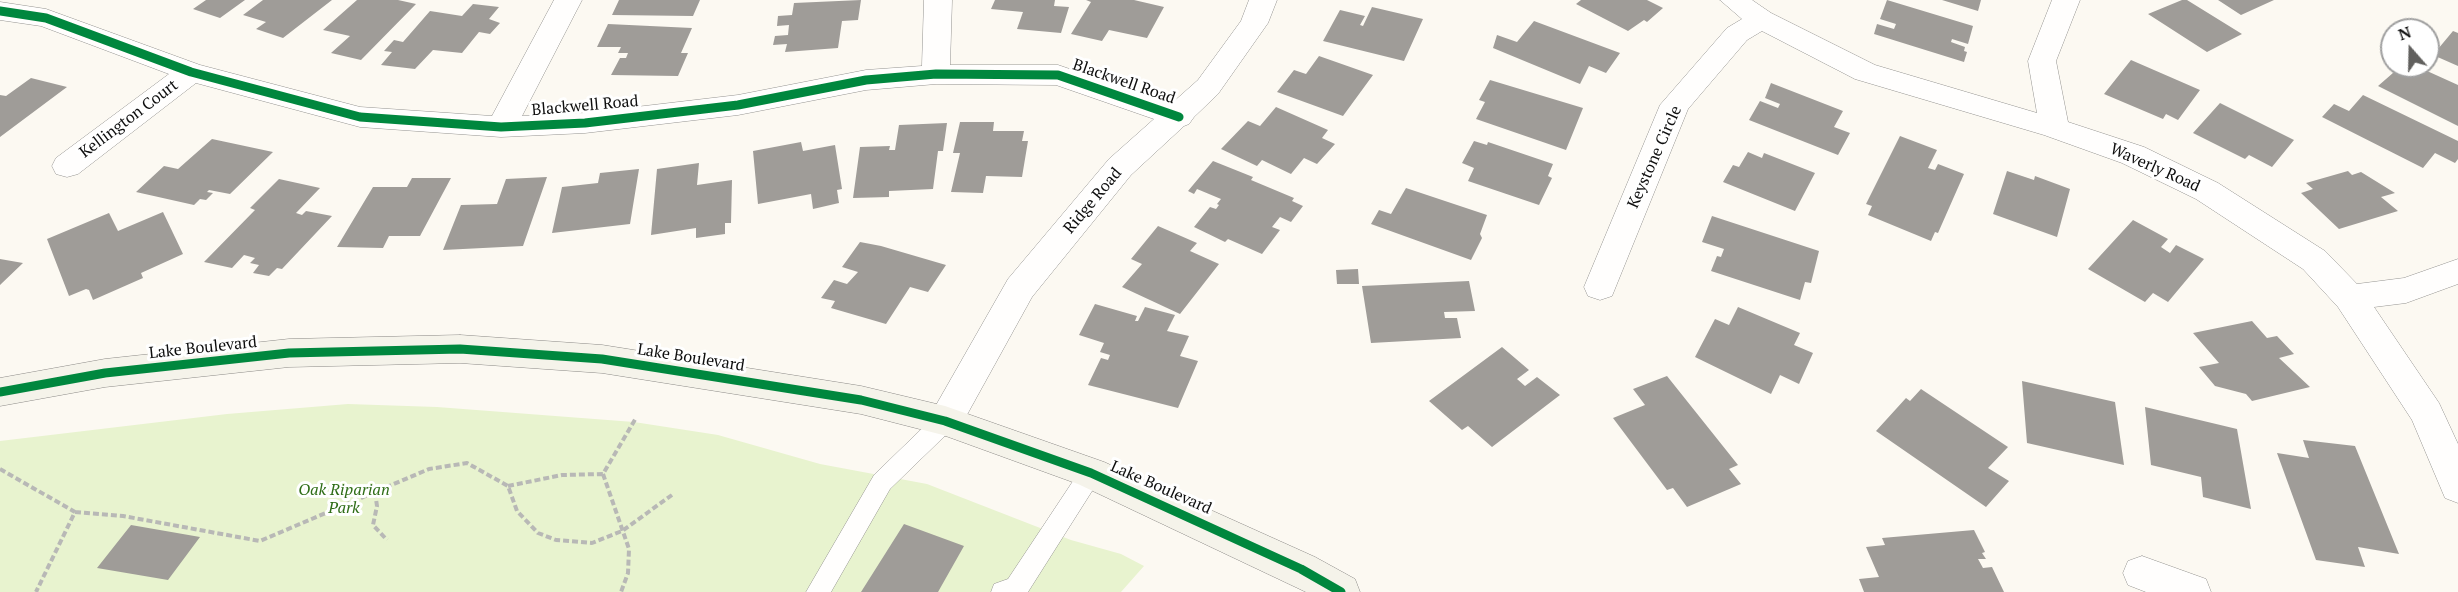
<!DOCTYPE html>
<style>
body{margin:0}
#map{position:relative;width:2458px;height:592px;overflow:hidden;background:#fcf9f2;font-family:"PT Serif",serif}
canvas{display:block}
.north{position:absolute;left:2380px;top:18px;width:60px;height:60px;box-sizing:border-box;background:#fff;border:2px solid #9f9f9f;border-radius:50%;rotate:340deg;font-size:16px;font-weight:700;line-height:24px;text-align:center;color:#0e0e0e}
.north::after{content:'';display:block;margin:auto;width:21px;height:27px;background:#61605e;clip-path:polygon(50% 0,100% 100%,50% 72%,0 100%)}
</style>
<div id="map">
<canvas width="2458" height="592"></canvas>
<div class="north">N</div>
</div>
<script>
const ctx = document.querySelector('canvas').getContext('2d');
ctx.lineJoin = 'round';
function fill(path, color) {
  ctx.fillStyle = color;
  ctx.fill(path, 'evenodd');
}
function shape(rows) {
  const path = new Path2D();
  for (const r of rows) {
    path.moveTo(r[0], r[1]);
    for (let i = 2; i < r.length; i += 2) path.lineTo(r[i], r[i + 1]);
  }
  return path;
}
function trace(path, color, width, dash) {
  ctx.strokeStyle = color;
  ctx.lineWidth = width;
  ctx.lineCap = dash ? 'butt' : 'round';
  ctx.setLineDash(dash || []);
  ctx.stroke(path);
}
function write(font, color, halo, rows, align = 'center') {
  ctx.font = font + ' "PT Serif",serif';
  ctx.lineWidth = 6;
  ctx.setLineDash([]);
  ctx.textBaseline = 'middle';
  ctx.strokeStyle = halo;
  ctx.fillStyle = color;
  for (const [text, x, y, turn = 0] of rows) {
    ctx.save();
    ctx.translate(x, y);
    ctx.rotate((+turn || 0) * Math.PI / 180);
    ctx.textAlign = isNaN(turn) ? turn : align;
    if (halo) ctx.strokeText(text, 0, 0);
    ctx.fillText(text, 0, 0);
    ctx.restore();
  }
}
fill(shape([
 [348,404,437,407,634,422,718,435,820,464,927,484,1071,540,1121,554,1144,566,1121,592,0,592,0,441,227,414]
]), '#e8f3cf');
fill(shape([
 [206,0,245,0,220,18,193,9],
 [263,0,332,0,283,38,256,29,266,22,243,15],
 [357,0,398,0,416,4,361,60,331,53,350,36,323,30],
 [619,0,700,0,693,16,612,15],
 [861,0,858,20,842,21,838,48,785,52,787,44,773,45,775,36,788,35,789,25,777,26,778,16,792,15,794,3],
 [995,0,1055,0,1054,6,1069,7,1061,33,1017,29,1023,12,991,9],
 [1086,0,1134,0,1164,7,1147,38,1109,30,1102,41,1071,34,1091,2],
 [1581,0,1647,0,1663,8,1647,22,1644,20,1628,31,1576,4],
 [1887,0,1973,26,1968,44,1952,39,1951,42,1965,47,1964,51,1967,52,1964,62,1874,34,1877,24,1894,29,1896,24,1880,19],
 [1942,0,1981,0,1978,11],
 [2182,0,2187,0,2242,34,2207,52,2148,14],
 [2218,0,2274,0,2241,15],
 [473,4,499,7,489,19,500,23,490,34,479,32,462,53,433,50,415,69,381,65,392,52,384,51,394,40,403,42,430,11,462,16],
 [1372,7,1423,19,1404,61,1323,41,1340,10,1365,16,1360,25,1363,26],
 [1534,21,1620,53,1606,73,1589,66,1580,84,1493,48,1497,35,1517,42],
 [608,24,692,28,681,53,688,53,678,76,611,75,620,58,626,58,628,53,618,53,621,47,597,47],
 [2453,31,2458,33,2458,66,2433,55],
 [1319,56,1373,75,1343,116,1277,92,1294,70,1306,74],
 [2131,60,2200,90,2178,120,2166,114,2163,119,2156,116,2104,94],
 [2401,66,2416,66,2458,85,2458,126,2378,86],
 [31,78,67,87,0,137,0,95,6,96],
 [1490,80,1583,108,1566,150,1476,119,1485,102,1479,100],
 [1771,83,1843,111,1834,127,1850,133,1838,155,1749,120,1760,101,1778,108,1780,104,1765,98],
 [2363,95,2458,141,2458,159,2455,163,2435,153,2423,168,2322,117,2334,104,2349,111],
 [2220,103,2294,140,2272,167,2249,155,2245,159,2193,133],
 [1276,107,1328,130,1322,138,1335,144,1317,164,1304,158,1291,174,1262,160,1257,166,1221,149,1248,121,1260,126],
 [960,122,994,122,993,131,1024,131,1022,141,1028,141,1022,177,986,176,983,193,951,192,960,153,953,153],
 [947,123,943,151,938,151,933,189,889,191,889,197,853,198,860,147,890,146,889,150,895,150,899,125],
 [1900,136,1937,150,1928,168,1935,170,1938,164,1964,174,1938,233,1935,232,1931,241,1868,215,1872,206,1866,204],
 [212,139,273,152,230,194,209,190,207,192,213,193,206,200,200,199,194,205,136,192,164,166,178,169],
 [1474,141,1487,145,1488,142,1553,164,1548,176,1552,178,1539,205,1468,181,1474,168,1462,163],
 [801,142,803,151,835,145,842,189,837,190,839,203,813,209,811,194,758,204,753,151],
 [1748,152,1762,158,1764,153,1815,173,1795,211,1723,182,1733,165,1739,167],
 [1213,161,1253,177,1251,180,1294,198,1292,201,1303,206,1291,222,1280,217,1272,227,1280,230,1262,254,1228,239,1225,242,1194,227,1210,207,1216,209,1219,205,1217,204,1221,199,1197,189,1194,194,1188,191],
 [699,163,697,185,732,180,731,223,725,223,725,234,696,238,696,228,651,235,657,169],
 [639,169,630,224,552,233,562,187,598,183,600,173],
 [2007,171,2034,180,2035,176,2070,189,2057,237,1993,214],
 [2348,171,2352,175,2361,172,2395,193,2381,197,2398,211,2339,229,2301,193,2313,189,2306,183],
 [547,177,523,246,443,250,461,205,497,204,506,179],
 [412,178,451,178,420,236,389,236,383,248,337,247,373,187,407,187],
 [279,179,320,188,296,213,302,215,306,211,332,216,282,269,277,268,269,276,253,273,259,265,250,263,255,258,244,255,232,268,204,262,255,210,250,208],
 [1406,188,1487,215,1480,234,1482,238,1471,260,1371,224,1379,210,1391,214],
 [163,212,183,254,141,273,143,278,93,300,89,290,86,289,69,296,47,239,109,213,118,231],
 [1712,216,1819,251,1811,283,1805,282,1800,300,1711,271,1717,256,1721,257,1724,249,1702,242],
 [2133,220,2168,239,2161,247,2170,253,2176,245,2204,259,2168,302,2153,293,2145,302,2088,269],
 [1158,226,1197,243,1190,251,1219,264,1180,314,1122,287,1142,264,1131,259],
 [860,242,881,246,946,265,928,292,910,287,886,324,831,308,835,301,821,298,834,280,847,284,858,272,842,267],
 [0,259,23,263,0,285],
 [1358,269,1359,284,1337,284,1336,270],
 [1469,281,1475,311,1444,312,1445,318,1457,318,1461,338,1371,343,1362,286],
 [1095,304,1137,316,1135,321,1138,321,1145,307,1175,315,1167,331,1189,336,1180,356,1198,361,1178,408,1088,385,1101,358,1108,360,1110,355,1100,352,1104,343,1079,335],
 [1738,307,1800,333,1794,345,1813,353,1799,384,1780,375,1771,394,1695,357,1715,319,1729,325],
 [2252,321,2267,338,2277,336,2294,354,2279,358,2310,387,2252,401,2246,394,2215,386,2199,367,2219,363,2193,333],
 [1502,347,1529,370,1517,379,1525,386,1537,377,1560,395,1492,447,1468,426,1462,430,1429,401],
 [1667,376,1738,465,1729,469,1741,484,1687,507,1673,488,1667,490,1613,418,1645,405,1633,389],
 [2022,381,2115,402,2124,465,2027,443],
 [1921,389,2008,447,1988,468,2009,481,1986,507,1876,431,1906,398,1910,401],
 [2145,407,2237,429,2251,509,2203,497,2201,477,2151,465],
 [2303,440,2355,446,2399,554,2358,547,2365,567,2316,560,2277,453,2309,458],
 [904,524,964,546,938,592,861,592],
 [131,525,200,537,168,580,97,568],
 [1974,530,1985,552,1982,553,1986,559,1978,559,1983,568,1992,567,2004,592,1864,592,1859,579,1879,577,1866,547,1885,545,1882,538]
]), '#9f9c98');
const lane = shape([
 [945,412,953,414,956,421,953,428,890,489,831,592,806,592,874,475,937,414,945,412],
 [1091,463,1099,466,1103,473,1099,480,1028,592,991,592,994,584,1008,579,1083,466,1091,463]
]);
const street = shape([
 [554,0,582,0,522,116,585,113,738,95,866,70,922,66,924,0,952,0,950,65,1058,65,1171,104,1198,80,1241,21,1249,0,1277,0,1268,23,1218,94,1194,117,1189,124,1184,126,1131,175,1032,297,958,431,945,436,932,431,927,421,1008,279,1109,159,1154,119,1056,85,936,84,866,90,738,115,585,133,501,137,360,127,196,83,78,174,67,177,56,174,52,166,56,158,169,74,41,26,0,20,0,2,46,9,200,65,360,107,492,116,554,0],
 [1720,0,1752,0,1771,13,1875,65,2037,113,2028,61,2052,0,2080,0,2056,61,2068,122,2144,147,2218,183,2325,251,2357,284,2404,278,2458,259,2458,284,2406,303,2374,307,2439,403,2458,444,2458,503,2445,498,2412,420,2338,307,2303,269,2196,199,2122,163,2044,135,1855,79,1762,31,1747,40,1688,109,1612,296,1600,300,1588,296,1584,287,1660,105,1727,28,1742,19,1720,0],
 [2142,556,2206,579,2211,592,2146,592,2128,585,2123,573,2128,561,2142,556]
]);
const secondary = shape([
 [460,335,602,345,861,386,945,406,1104,462,1315,557,1355,579,1360,592,1306,592,1078,484,943,435,861,414,602,373,460,363,289,367,105,387,0,406,0,378,105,359,289,339,460,335]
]);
trace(lane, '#959491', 1);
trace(street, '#959491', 1);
trace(secondary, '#8c8a87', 1);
trace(shape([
 [0,469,75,512,36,592],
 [603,474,629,549,628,573,621,592],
 [508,486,562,475,603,474,636,418],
 [375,492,377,506,373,525,387,540],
 [75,512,123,516,260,541,429,469,467,463,508,486,517,511,538,533,556,540,592,543,622,531,672,495]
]), '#b8b8b6', 4, [6, 3]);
fill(lane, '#fffefd');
fill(street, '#fffefd');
fill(secondary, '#f5f3ea');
trace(shape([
 [0,11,46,18,191,72,360,117,501,127,585,123,738,105,866,80,936,74,1058,75,1179,117],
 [0,392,105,373,289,353,460,349,602,359,861,400,945,421,1091,473,1301,569,1341,592]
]), '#00873e', 9);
write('16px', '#0e0e0e', '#fff', [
 ["Blackwell Road",1124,82,19],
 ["Blackwell Road",585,106,-5],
 ["Kellington Court",129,119,-37],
 ["Keystone Circle",1655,157,-66],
 ["Waverly Road",2155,168,24],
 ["Ridge Road",1093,201,-50],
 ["Lake Boulevard",203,348,-6],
 ["Lake Boulevard",691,358,9],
 ["Lake Boulevard",1161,488,24]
]);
write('italic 16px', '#2f6d17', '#fff', [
 ["Oak Riparian",344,490],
 ["Park",344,508]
]);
</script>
